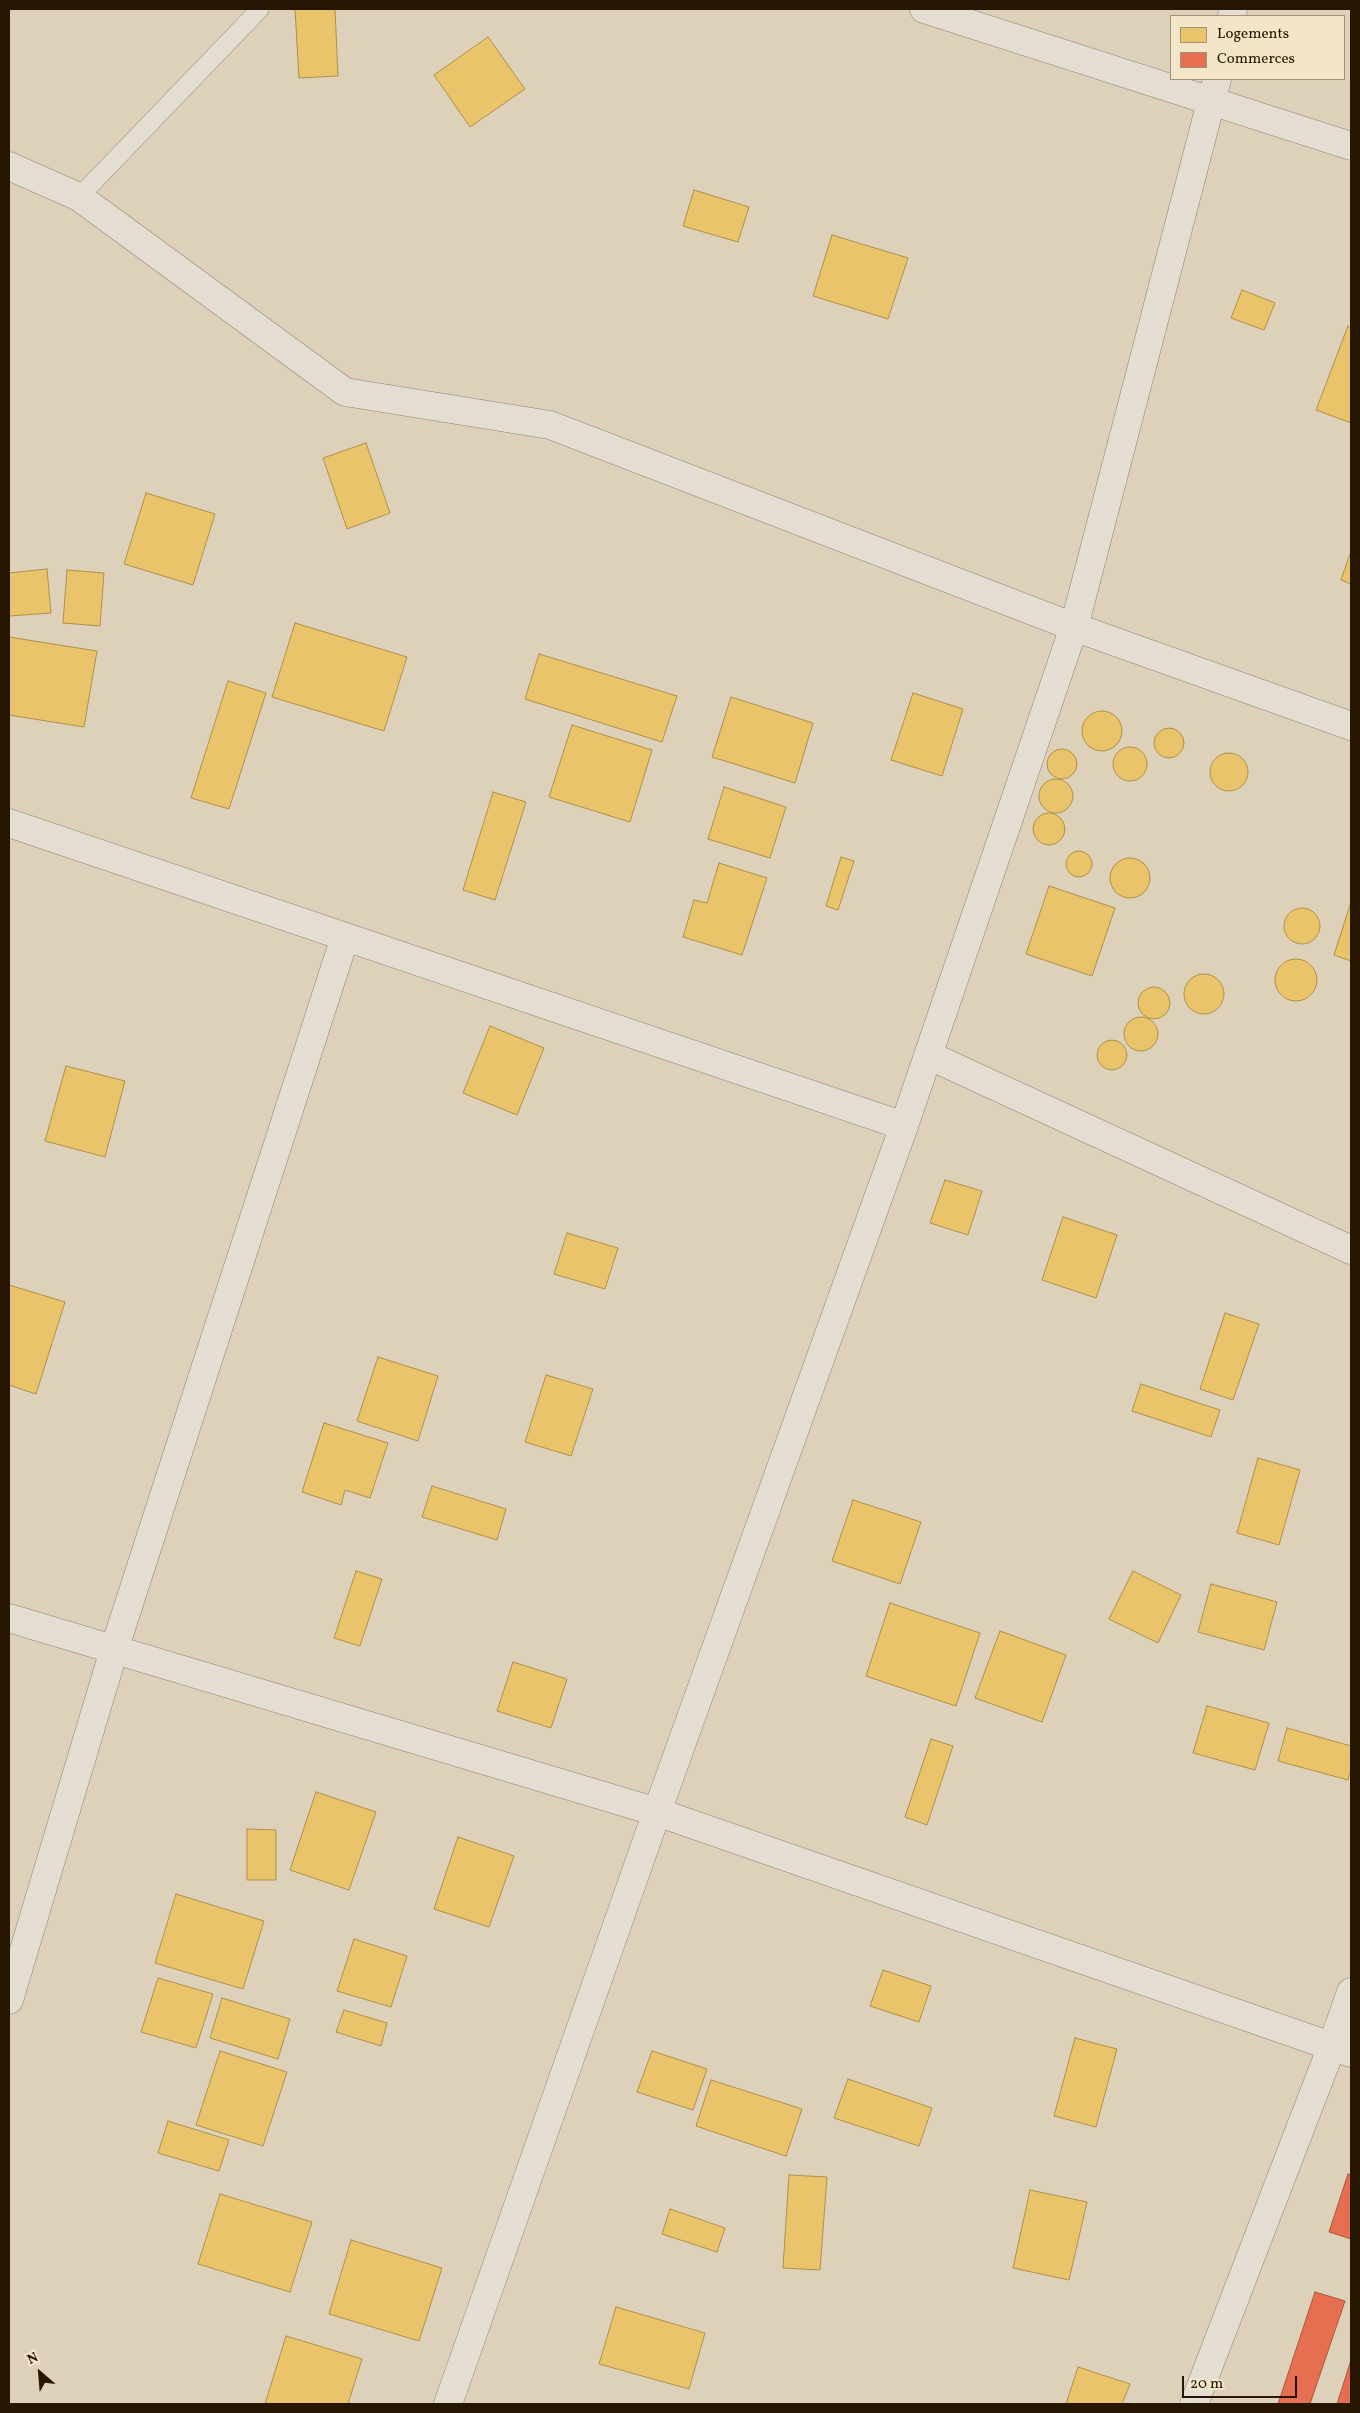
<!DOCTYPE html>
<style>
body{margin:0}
#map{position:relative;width:1360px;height:2413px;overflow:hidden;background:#ddd1b9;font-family:Vollkorn,serif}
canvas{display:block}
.frame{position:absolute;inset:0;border:10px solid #261500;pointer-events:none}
.legend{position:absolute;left:1170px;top:15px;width:175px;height:65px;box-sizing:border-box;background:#f3e5c8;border:1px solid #a19278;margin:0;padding:6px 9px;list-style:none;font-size:15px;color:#261500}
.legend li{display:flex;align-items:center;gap:10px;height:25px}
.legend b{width:25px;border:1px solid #a19278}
.north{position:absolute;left:15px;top:2348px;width:50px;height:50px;-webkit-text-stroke:4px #f3e5c8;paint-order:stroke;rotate:333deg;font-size:14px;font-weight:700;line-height:20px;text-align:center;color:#261500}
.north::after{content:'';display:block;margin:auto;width:18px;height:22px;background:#261500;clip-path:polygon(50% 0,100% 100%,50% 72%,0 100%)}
.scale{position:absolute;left:1182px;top:2376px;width:115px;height:22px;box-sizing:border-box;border:2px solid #261500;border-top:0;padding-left:6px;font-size:15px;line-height:18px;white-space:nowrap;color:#261500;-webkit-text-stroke:4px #f3e5c8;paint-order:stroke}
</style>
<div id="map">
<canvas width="1360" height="2413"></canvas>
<div class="frame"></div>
<ul class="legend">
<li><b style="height:14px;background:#e9c46a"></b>Logements</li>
<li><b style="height:14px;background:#e76f51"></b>Commerces</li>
</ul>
<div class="north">N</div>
<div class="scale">20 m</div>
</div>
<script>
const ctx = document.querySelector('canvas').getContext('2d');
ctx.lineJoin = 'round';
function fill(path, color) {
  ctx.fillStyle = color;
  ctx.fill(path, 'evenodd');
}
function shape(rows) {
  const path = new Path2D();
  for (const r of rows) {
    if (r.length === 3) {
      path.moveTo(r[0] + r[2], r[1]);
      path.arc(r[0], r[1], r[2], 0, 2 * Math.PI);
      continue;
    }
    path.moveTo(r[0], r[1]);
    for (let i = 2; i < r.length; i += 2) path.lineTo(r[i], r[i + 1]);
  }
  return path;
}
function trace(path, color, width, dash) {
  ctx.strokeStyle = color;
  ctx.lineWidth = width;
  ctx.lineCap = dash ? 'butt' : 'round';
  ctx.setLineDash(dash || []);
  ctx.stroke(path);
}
const homes = shape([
 [295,9,335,9,338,76,299,78,295,9],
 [488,37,525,89,470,127,434,75,488,37],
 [694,190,749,207,738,242,683,226,694,190],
 [832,235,908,258,888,319,813,296,832,235],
 [1242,290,1275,303,1264,330,1231,318,1242,290],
 [1348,326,1351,328,1351,423,1316,410,1348,326],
 [366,443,390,513,347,529,323,458,366,443],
 [146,493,215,514,193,585,124,564,146,493],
 [1351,551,1351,584,1341,580,1351,551],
 [47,569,51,613,9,616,9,573,47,569],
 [67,570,104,573,100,626,63,623,67,570],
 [295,623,407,657,384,731,272,697,295,623],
 [9,637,97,651,84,727,9,715,9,637],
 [539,654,677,696,662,742,525,699,539,654],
 [228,681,266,693,229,809,191,798,228,681],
 [913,693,963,709,942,776,891,760,913,693],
 [731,697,813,723,795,783,712,757,731,697],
 [1102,731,20],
 [572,725,652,750,630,822,549,797,572,725],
 [1169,743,15],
 [1130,764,17],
 [1062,764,15],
 [1229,772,19],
 [1056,796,17],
 [724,787,786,807,770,858,708,839,724,787],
 [493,792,526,802,495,900,463,890,493,792],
 [1049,829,16],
 [1079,864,13],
 [841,857,854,861,838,910,826,906,841,857],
 [1130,878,20],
 [719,863,767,878,742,955,683,937,694,900,707,903,719,863],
 [1049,886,1115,908,1092,976,1026,954,1049,886],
 [1351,902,1351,961,1334,955,1351,902],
 [1302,926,18],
 [1296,980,21],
 [1204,994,20],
 [1154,1003,16],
 [1141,1034,17],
 [490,1026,544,1048,517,1115,463,1093,490,1026],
 [1112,1055,15],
 [66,1066,125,1081,105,1157,45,1141,66,1066],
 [945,1180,982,1191,968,1235,930,1223,945,1180],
 [1063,1217,1117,1235,1096,1298,1042,1280,1063,1217],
 [567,1233,618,1248,605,1289,554,1274,567,1233],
 [9,1285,65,1302,36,1394,9,1385,9,1285],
 [1225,1313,1259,1324,1233,1400,1200,1389,1225,1313],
 [378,1357,438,1376,418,1441,357,1421,378,1357],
 [546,1375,593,1389,571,1456,525,1442,546,1375],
 [1141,1384,1220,1410,1211,1437,1132,1411,1141,1384],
 [324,1423,388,1443,370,1498,345,1490,341,1505,302,1492,324,1423],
 [1258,1458,1300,1470,1279,1545,1237,1533,1258,1458],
 [432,1486,506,1509,497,1540,422,1517,432,1486],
 [853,1500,921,1522,900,1584,832,1561,853,1500],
 [356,1571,382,1579,360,1646,334,1638,356,1571],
 [1133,1571,1181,1595,1158,1643,1109,1619,1133,1571],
 [1211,1584,1277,1602,1264,1650,1198,1632,1211,1584],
 [890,1603,980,1633,956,1706,866,1676,890,1603],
 [1000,1631,1066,1655,1042,1722,975,1698,1000,1631],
 [513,1662,567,1679,551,1728,497,1711,513,1662],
 [1207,1706,1269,1723,1255,1770,1193,1753,1207,1706],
 [1287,1728,1351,1746,1351,1768,1348,1780,1278,1761,1287,1728],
 [931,1739,953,1746,927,1825,905,1817,931,1739],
 [316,1792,376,1812,349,1890,290,1870,316,1792],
 [247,1829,276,1830,276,1880,247,1880,247,1829],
 [458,1837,514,1856,489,1927,434,1909,458,1837],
 [176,1894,264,1921,243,1989,155,1963,176,1894],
 [354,1939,407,1956,391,2007,337,1991,354,1939],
 [883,1970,931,1986,919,2022,870,2006,883,1970],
 [158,1978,213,1994,196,2048,141,2032,158,1978],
 [222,1998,290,2019,278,2059,210,2038,222,1998],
 [344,2010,387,2023,381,2046,336,2032,344,2010],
 [1075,2038,1117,2049,1096,2127,1054,2116,1075,2038],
 [220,2051,287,2072,263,2146,196,2125,220,2051],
 [652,2051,707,2069,693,2110,637,2092,652,2051],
 [848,2079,932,2108,919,2146,834,2118,848,2079],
 [711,2080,802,2109,786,2156,696,2126,711,2080],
 [168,2121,229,2140,219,2171,158,2153,168,2121],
 [789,2175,827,2177,820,2270,783,2268,789,2175],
 [1030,2190,1087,2202,1069,2280,1013,2268,1030,2190],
 [220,2194,312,2222,290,2292,198,2264,220,2194],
 [670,2209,725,2228,717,2252,662,2234,670,2209],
 [351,2240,442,2268,419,2341,329,2314,351,2240],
 [616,2307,705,2333,689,2389,599,2364,616,2307],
 [286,2336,362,2359,348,2404,265,2404,286,2336],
 [1078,2367,1130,2384,1122,2404,1066,2404,1078,2367]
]);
fill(homes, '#e9c46a');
trace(homes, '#ae904a', 1);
const shops = shape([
 [1348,2174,1351,2175,1351,2239,1329,2232,1348,2174],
 [1315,2292,1345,2301,1310,2404,1278,2404,1315,2292],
 [1351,2360,1351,2404,1337,2404,1351,2360]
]);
fill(shops, '#e76f51');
trace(shops, '#ad5439', 1);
const service = shape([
 [79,197,260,9]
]);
const minor = shape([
 [924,9,1351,146],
 [1232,16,1233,9],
 [9,166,79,197,345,392,550,425,1074,627,1351,726],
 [9,823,904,1126],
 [928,1055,1351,1250],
 [9,1618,657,1812,1351,2053],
 [9,2000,114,1650,345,937],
 [448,2404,657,1812,904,1126,1074,627,1217,79],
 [1194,2404,1332,2046,1351,1992]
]);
trace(service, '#8c8373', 19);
trace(minor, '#8c8373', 29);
trace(service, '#e4ded2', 18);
trace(minor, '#e4ded2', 28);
</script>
